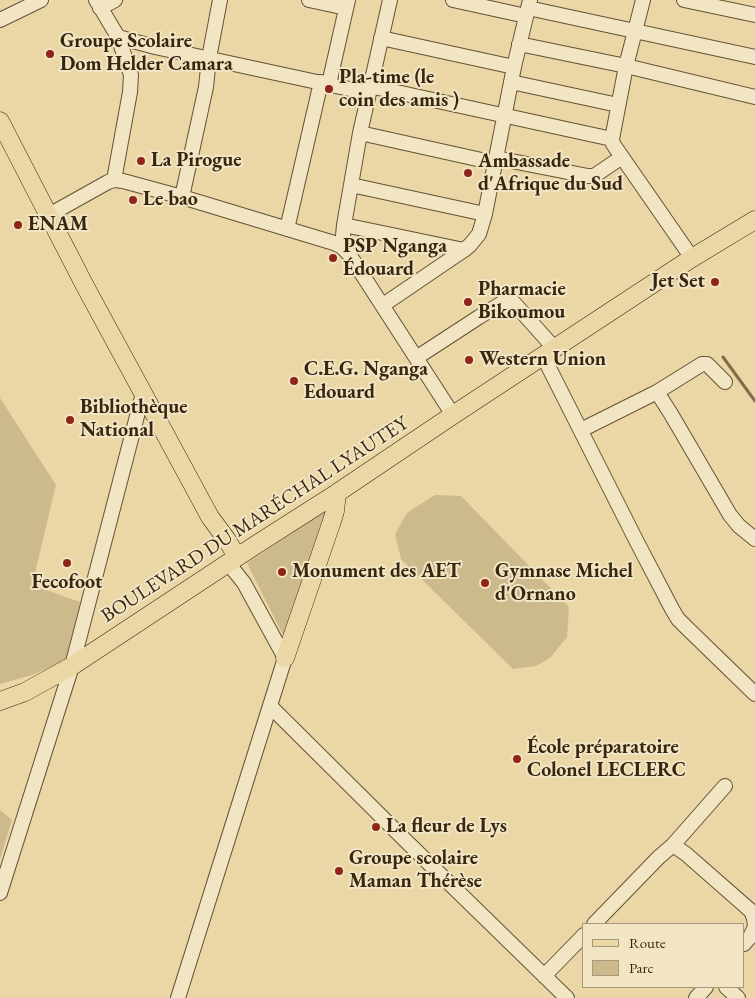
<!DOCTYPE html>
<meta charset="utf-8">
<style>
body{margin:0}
#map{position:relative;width:755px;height:998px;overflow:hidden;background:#ead7a5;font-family:"EB Garamond",serif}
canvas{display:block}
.legend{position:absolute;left:582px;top:923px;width:162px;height:65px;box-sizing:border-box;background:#f1e5c4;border:1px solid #a7997c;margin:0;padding:6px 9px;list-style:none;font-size:15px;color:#382610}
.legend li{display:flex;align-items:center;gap:10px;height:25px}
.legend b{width:25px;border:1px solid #a7997c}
</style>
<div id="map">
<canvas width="755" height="998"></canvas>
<ul class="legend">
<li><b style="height:6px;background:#ead7a5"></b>Route</li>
<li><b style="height:14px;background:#ccb98c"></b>Parc</li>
</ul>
</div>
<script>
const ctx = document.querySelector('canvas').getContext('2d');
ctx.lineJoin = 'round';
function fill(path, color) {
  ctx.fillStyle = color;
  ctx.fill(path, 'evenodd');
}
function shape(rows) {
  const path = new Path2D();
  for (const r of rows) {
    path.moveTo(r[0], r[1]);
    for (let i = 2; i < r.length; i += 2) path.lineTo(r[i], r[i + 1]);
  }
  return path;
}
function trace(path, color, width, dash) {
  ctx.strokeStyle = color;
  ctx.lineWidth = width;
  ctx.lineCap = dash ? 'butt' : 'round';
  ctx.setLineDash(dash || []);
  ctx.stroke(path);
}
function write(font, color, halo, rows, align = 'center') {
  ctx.font = font + ' "EB Garamond",serif';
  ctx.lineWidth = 4;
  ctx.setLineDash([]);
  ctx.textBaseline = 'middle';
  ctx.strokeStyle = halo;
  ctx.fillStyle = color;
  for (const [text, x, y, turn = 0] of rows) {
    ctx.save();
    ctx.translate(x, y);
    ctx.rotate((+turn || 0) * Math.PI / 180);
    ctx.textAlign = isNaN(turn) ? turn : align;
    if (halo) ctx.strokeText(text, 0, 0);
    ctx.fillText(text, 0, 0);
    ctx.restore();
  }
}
fill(shape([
 [0,398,56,485,32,585,80,602,66,661,32,675,0,684],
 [435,495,461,496,569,607,567,637,550,658,536,666,513,669,401,559,395,534,407,513],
 [323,512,328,516,289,637,283,635,247,563],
 [0,810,12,820,0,859]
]), '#ccb98c');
trace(shape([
 [723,357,755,401]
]), '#7e6c4b', 3);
const minor = shape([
 [96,0,118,37,131,75,130,92,114,180],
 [309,0,346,8],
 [453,0,526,16],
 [643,0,626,66,612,139,613,144,692,258],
 [684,0,755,15],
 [100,8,115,0],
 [528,8,755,57],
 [0,20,41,0],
 [118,37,155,47,368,93],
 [381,38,514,67],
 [519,44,626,66,755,97],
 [511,82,618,105],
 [329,84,348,0],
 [369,86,612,139],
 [360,133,495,163],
 [496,158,588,176,594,176,622,157],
 [351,185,485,214],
 [182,197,206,87,209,58,220,0],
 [49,215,108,182,114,180,123,181,182,197,334,243,342,247,349,254,453,415],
 [344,225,464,250],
 [287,229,321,82],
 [342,247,344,225,360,133,390,0],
 [383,305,464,250,470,245,479,234,485,214,514,67,530,0],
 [543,356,638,544,672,609,678,619,688,629,755,694],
 [416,358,479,317,502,303,508,301,514,303,555,349],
 [657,392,671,414,730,515,739,526,755,539],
 [581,430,657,392,702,364,707,364,725,382],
 [270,706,407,842,567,998],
 [673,845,725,786],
 [0,893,72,666,143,393],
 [594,924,659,857,673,845,686,854,751,911,754,918,755,927,750,937,744,944],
 [544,976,584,935],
 [726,987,738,998],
 [178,998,285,658,244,583,228,563],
 [696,998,706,987]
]);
const major = shape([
 [0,121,85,286,143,393,210,517,227,540,237,557],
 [285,658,332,521,335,511,337,493],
 [0,701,25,692,72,666,254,546,337,493,453,415,692,258,755,220]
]);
trace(minor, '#645235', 16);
trace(major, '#382610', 19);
trace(minor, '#f1e5c4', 14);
trace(major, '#ead7a5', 18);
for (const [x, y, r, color] of [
 [50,54,5,"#8f2418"],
 [329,89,5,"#8f2418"],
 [141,161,5,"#8f2418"],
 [468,173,5,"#8f2418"],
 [133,200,5,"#8f2418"],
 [18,225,5,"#8f2418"],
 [333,258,5,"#8f2418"],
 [715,282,5,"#8f2418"],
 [468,302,5,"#8f2418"],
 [469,360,5,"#8f2418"],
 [294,381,5,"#8f2418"],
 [70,420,5,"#8f2418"],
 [67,563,5,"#8f2418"],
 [282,572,5,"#8f2418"],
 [485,583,5,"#8f2418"],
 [517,759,5,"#8f2418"],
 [376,827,5,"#8f2418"],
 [339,871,5,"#8f2418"]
]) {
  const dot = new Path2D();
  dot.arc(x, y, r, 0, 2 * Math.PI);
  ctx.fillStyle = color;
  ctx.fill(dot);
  trace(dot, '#f1e5c4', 2);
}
write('bold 20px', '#382610', '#f1e5c4', [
 ["Groupe Scolaire",60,42],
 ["Dom Helder Camara",60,65],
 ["Pla-time (le",339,78],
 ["coin des amis )",339,101],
 ["La Pirogue",151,161],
 ["Ambassade",478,162],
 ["d'Afrique du Sud",478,185],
 ["Le bao",143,200],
 ["ENAM",28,225],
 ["PSP Nganga",343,247],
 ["Édouard",343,270],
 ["Jet Set",705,282,"right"],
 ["Pharmacie",478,290],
 ["Bikoumou",478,313],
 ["Western Union",479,360],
 ["C.E.G. Nganga",304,370],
 ["Edouard",304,393],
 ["Bibliothèque",80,408],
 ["National",80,431],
 ["Monument des AET",292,572],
 ["Gymnase Michel",495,572],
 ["d'Ornano",495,595],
 ["Fecofoot",67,583,"center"],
 ["École préparatoire",527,748],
 ["Colonel LECLERC",527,771],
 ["La fleur de Lys",386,827],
 ["Groupe scolaire",349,859],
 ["Maman Thérèse",349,882]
], 'left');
write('20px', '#382610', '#f1e5c4', [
 ["BOULEVARD DU MARÉCHAL LYAUTEY",255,520,-33]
]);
</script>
